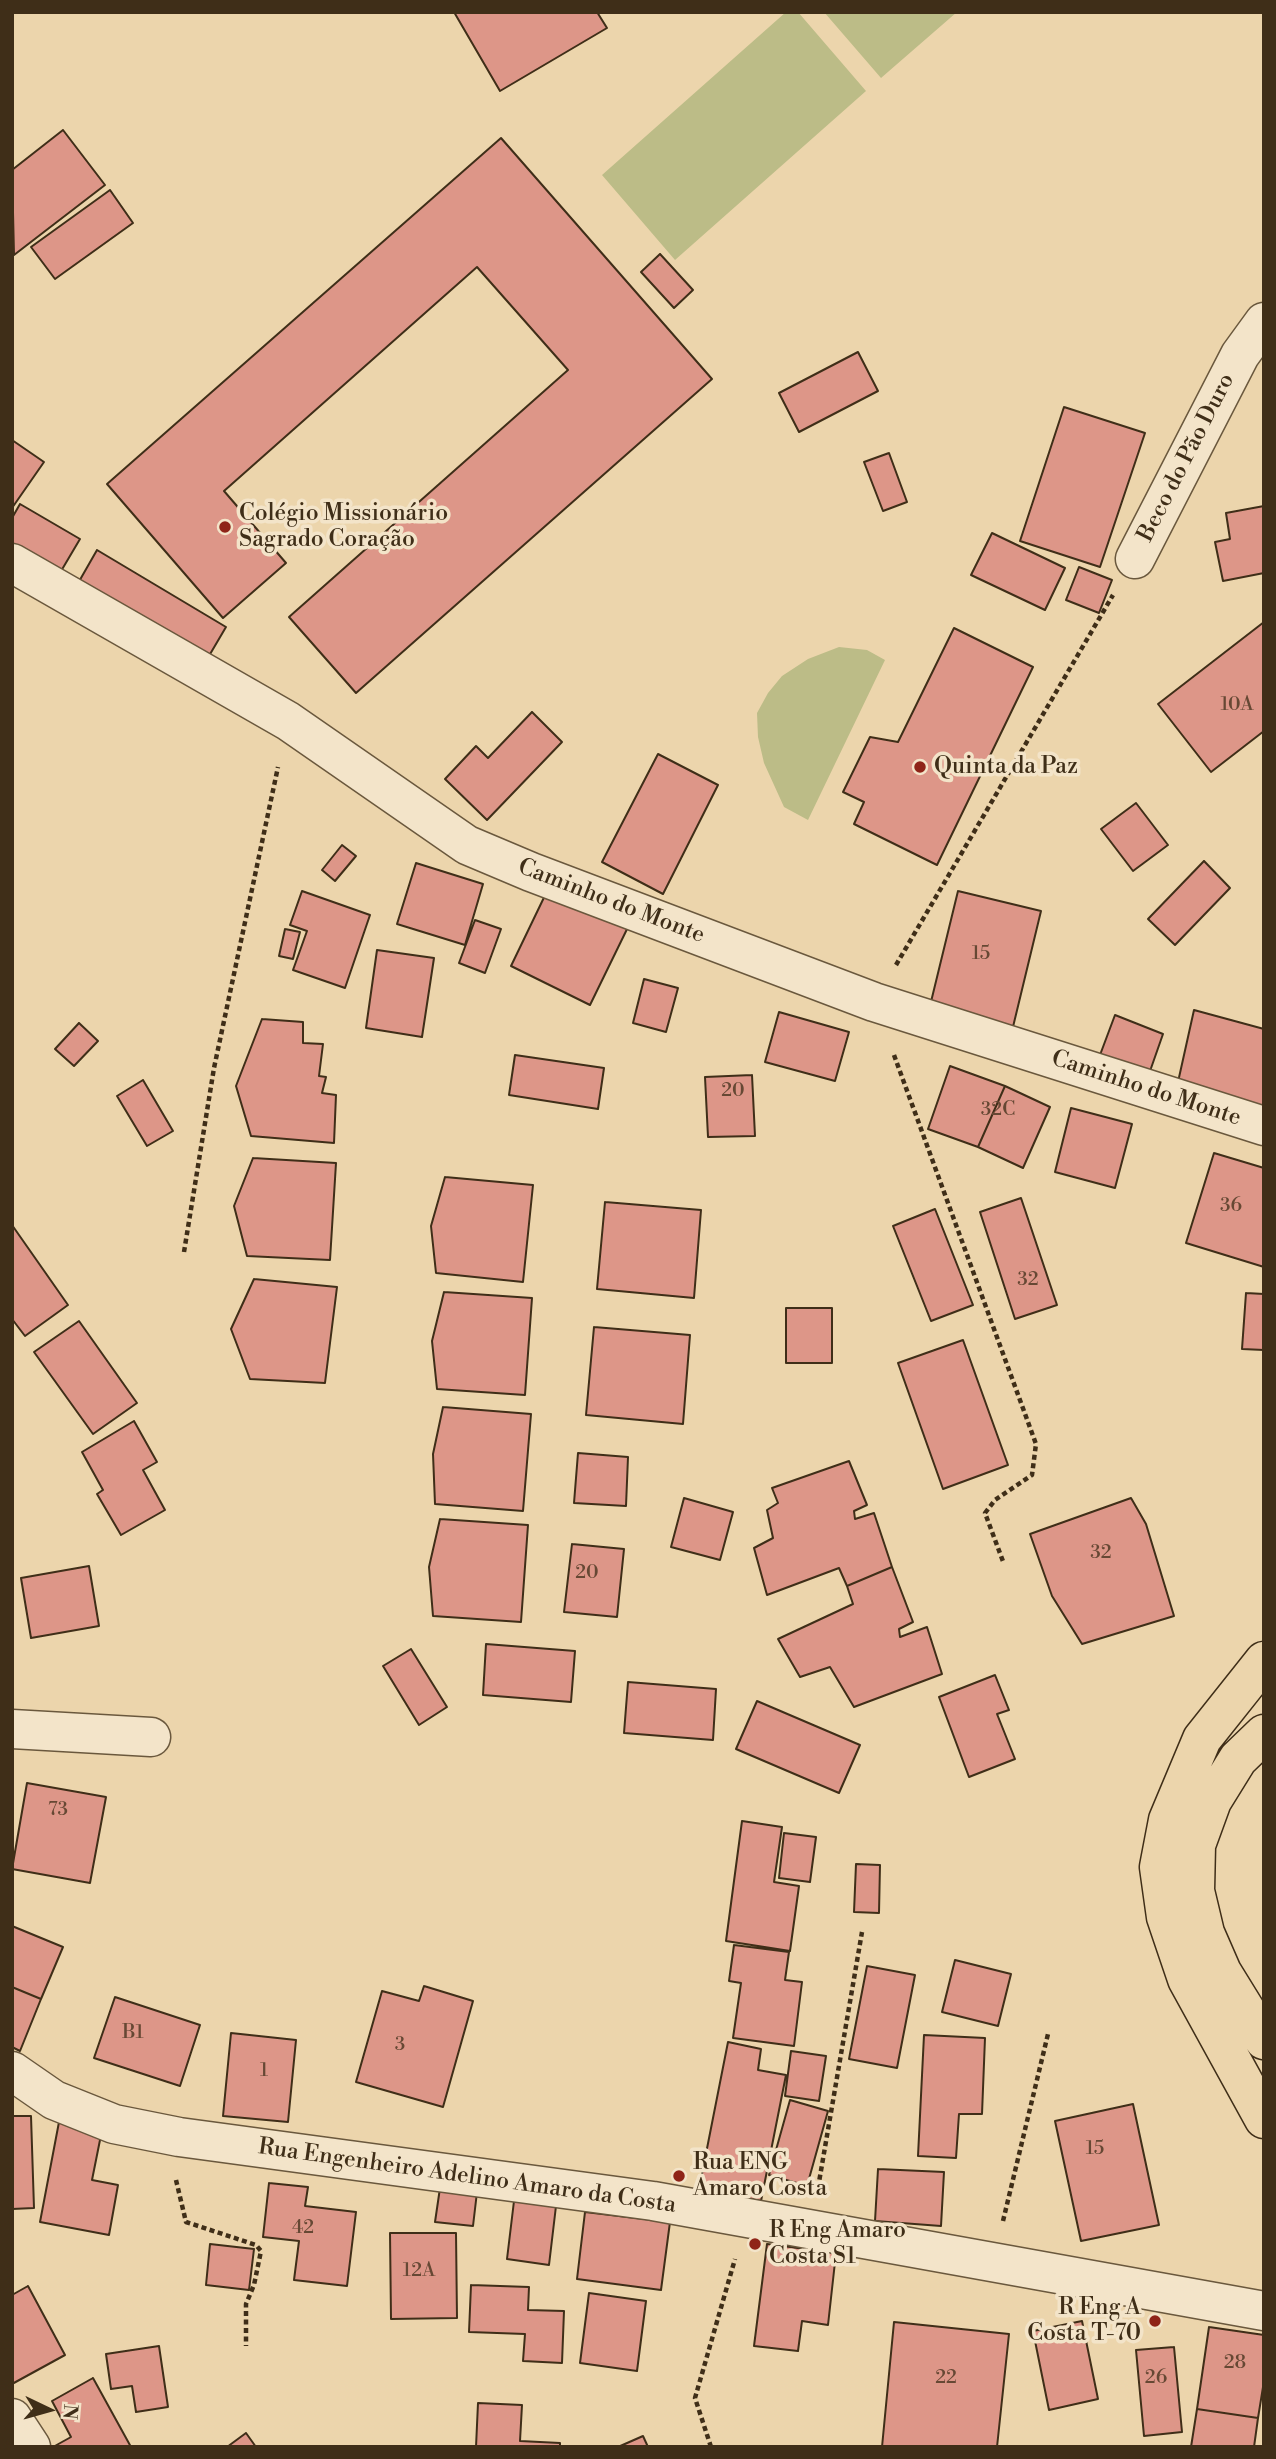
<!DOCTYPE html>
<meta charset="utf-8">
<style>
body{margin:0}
#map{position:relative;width:1276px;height:2459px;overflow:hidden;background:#ecd5ac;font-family:"Libre Bodoni",serif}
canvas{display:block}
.frame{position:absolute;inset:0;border:14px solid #3f2e18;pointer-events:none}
.north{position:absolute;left:14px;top:2375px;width:70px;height:70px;-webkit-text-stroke:5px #f3e4c9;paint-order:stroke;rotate:95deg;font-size:19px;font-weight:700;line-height:28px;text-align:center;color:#3f2e18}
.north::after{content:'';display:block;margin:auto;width:24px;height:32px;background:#3f2e18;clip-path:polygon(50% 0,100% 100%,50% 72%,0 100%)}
</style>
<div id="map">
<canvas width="1276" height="2459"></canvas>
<div class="frame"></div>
<div class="north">N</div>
</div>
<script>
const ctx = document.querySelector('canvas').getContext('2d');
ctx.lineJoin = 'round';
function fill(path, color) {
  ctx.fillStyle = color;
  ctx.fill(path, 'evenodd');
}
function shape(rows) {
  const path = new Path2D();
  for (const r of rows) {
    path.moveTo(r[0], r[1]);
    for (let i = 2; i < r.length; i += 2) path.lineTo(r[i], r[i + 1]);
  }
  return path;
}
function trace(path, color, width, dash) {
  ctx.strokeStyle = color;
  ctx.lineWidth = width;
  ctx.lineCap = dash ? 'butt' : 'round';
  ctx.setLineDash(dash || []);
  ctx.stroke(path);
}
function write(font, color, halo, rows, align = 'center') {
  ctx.font = font + ' "Libre Bodoni",serif';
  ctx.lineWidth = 7;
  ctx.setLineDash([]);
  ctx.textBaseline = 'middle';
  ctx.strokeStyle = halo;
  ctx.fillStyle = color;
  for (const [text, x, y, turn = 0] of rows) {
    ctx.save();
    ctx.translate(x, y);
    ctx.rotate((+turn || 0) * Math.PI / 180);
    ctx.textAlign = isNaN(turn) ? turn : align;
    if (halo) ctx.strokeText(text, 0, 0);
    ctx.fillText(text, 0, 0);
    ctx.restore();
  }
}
fill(shape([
 [786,12,798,12,866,91,675,260,602,175],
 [824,12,957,12,881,78],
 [839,647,867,650,885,660,808,820,784,807,764,763,758,737,757,713,768,693,782,676,808,659]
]), '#bcbc87');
const building = shape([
 [454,12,597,12,607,28,500,91,454,12],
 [63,130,105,185,14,255,12,170,63,130],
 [501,138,712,379,356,693,289,617,568,370,477,267,224,491,286,563,223,618,107,484,501,138],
 [110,190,133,223,55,279,31,247,110,190],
 [660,254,693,290,674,308,641,272,660,254],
 [858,352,878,391,799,432,779,393,858,352],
 [1064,407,1145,433,1100,567,1020,541,1064,407],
 [12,440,44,462,12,508,12,440],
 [889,453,907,502,883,511,864,462,889,453],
 [20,504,80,539,54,583,12,559,12,518,20,504],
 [1264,506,1264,573,1223,581,1215,542,1230,539,1226,513,1264,506],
 [992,533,1065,568,1045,610,971,575,992,533],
 [97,550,226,627,206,661,77,585,97,550],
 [1079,567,1112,580,1099,613,1066,600,1079,567],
 [1264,622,1264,731,1211,772,1158,704,1264,622],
 [954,628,1033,667,937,865,854,824,864,802,843,792,870,737,898,742,954,628],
 [532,712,562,742,487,820,445,779,476,746,488,758,532,712],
 [658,754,718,785,663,894,602,862,658,754],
 [1136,803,1168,845,1133,871,1101,829,1136,803],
 [342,845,356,856,335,881,322,870,342,845],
 [1204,861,1230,888,1175,945,1148,919,1204,861],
 [416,863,483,884,465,945,397,924,416,863],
 [550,885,630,923,590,1005,511,966,550,885],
 [302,891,370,915,345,988,293,970,307,931,290,925,302,891],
 [958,891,1041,911,1012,1031,929,1010,958,891],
 [475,920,501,929,485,973,459,963,475,920],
 [285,929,300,932,293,959,279,956,285,929],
 [377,950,434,958,422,1037,366,1028,377,950],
 [644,979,678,988,666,1032,633,1023,644,979],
 [1194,1010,1264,1029,1264,1107,1178,1082,1194,1010],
 [779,1012,849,1032,835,1081,765,1062,779,1012],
 [1115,1015,1163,1034,1149,1074,1100,1055,1115,1015],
 [262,1019,303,1022,303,1043,323,1044,319,1076,326,1077,322,1093,336,1095,334,1143,251,1136,236,1086,262,1019],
 [79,1023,98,1041,74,1066,55,1049,79,1023],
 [515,1055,604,1068,598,1109,509,1095,515,1055],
 [950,1066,1005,1086,978,1147,928,1129,950,1066],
 [752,1075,755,1136,708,1137,705,1077,752,1075],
 [143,1080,173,1131,147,1146,117,1096,143,1080],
 [1005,1086,1050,1107,1023,1168,978,1147,1005,1086],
 [1071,1108,1132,1124,1115,1188,1055,1172,1071,1108],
 [1214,1153,1264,1168,1264,1267,1186,1243,1214,1153],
 [253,1158,336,1163,330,1260,247,1256,234,1206,253,1158],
 [445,1177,533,1185,523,1282,436,1273,431,1226,445,1177],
 [1021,1198,1057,1305,1015,1319,980,1212,1021,1198],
 [605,1202,701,1210,694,1298,597,1289,605,1202],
 [935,1209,973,1305,931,1321,893,1226,935,1209],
 [12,1225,68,1305,25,1336,12,1319,12,1225],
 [254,1279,337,1287,325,1383,250,1379,231,1329,254,1279],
 [444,1292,532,1298,525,1395,437,1389,432,1341,444,1292],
 [1246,1293,1264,1294,1264,1350,1242,1349,1246,1293],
 [786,1308,832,1308,832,1363,786,1363,786,1308],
 [79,1321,137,1403,93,1434,34,1352,79,1321],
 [594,1327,690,1335,683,1424,586,1415,594,1327],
 [963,1340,1008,1465,943,1489,898,1363,963,1340],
 [443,1407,531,1414,523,1511,435,1504,433,1454,443,1407],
 [134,1421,157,1462,143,1470,165,1510,121,1535,97,1494,103,1490,82,1452,134,1421],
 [578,1453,628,1457,626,1506,574,1503,578,1453],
 [849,1461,867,1505,854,1511,855,1519,874,1513,892,1567,847,1586,839,1568,767,1595,754,1548,773,1538,767,1510,778,1503,772,1488,849,1461],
 [684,1498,733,1512,720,1560,671,1547,684,1498],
 [1131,1498,1146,1524,1174,1616,1082,1644,1052,1596,1030,1534,1131,1498],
 [440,1519,528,1525,521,1622,433,1616,429,1567,440,1519],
 [572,1544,624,1549,617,1617,564,1612,572,1544],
 [89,1566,99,1626,31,1638,21,1578,89,1566],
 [892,1567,913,1622,899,1629,900,1637,927,1627,942,1674,854,1707,830,1667,800,1677,778,1639,853,1604,847,1586,892,1567],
 [486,1644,575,1651,571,1702,483,1695,486,1644],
 [411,1649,447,1707,419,1725,383,1666,411,1649],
 [995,1675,1009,1710,997,1714,1015,1759,969,1777,939,1697,995,1675],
 [628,1682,716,1689,713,1740,624,1733,628,1682],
 [757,1701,860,1745,839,1793,736,1749,757,1701],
 [27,1783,106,1797,90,1883,12,1869,27,1783],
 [742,1821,782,1827,774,1882,799,1886,790,1951,726,1941,742,1821],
 [784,1833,816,1837,810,1882,779,1878,784,1833],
 [856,1864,880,1865,879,1913,854,1912,856,1864],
 [12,1926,63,1947,41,1999,12,1987,12,1926],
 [734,1945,789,1952,785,1980,802,1982,794,2046,733,2038,741,1983,729,1981,734,1945],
 [955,1960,1011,1974,998,2026,942,2012,955,1960],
 [867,1966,915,1975,897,2068,849,2059,867,1966],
 [424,1986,473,2001,443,2107,356,2082,382,1991,419,2001,424,1986],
 [12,1987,41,1999,20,2051,12,2047,12,1987],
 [115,1997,200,2025,180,2086,94,2058,115,1997],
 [231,2033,296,2040,288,2122,223,2116,231,2033],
 [924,2035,985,2038,982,2114,959,2114,956,2158,918,2156,924,2035],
 [728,2042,761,2049,758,2070,786,2075,761,2201,699,2189,728,2042],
 [791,2051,826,2056,819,2101,785,2096,791,2051],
 [790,2100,828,2111,807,2186,769,2175,790,2100],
 [1133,2104,1159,2225,1081,2241,1055,2121,1133,2104],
 [12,2116,31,2116,34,2208,12,2209,12,2116],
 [59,2122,102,2130,92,2180,118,2185,109,2235,40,2222,59,2122],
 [878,2169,944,2172,941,2226,875,2221,878,2169],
 [269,2183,308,2187,305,2206,356,2212,347,2286,294,2280,299,2241,263,2237,269,2183],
 [440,2188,477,2192,473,2226,435,2222,440,2188],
 [514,2201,556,2206,549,2265,507,2259,514,2201],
 [585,2212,670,2222,661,2290,577,2279,585,2212],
 [390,2233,456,2233,457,2318,391,2319,390,2233],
 [210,2244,254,2249,249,2290,206,2285,210,2244],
 [767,2244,836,2253,828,2325,802,2321,798,2351,754,2346,767,2244],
 [471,2285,529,2287,528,2310,564,2311,562,2363,523,2361,525,2334,469,2332,471,2285],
 [28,2286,65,2355,12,2384,12,2295,28,2286],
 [589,2293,646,2301,637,2371,580,2363,589,2293],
 [1082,2321,1098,2399,1049,2410,1033,2331,1082,2321],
 [894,2322,1009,2334,997,2447,882,2447,894,2322],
 [1209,2327,1264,2335,1264,2381,1258,2418,1197,2409,1209,2327],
 [159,2346,168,2407,136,2412,132,2386,111,2389,106,2354,159,2346],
 [1174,2347,1182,2432,1144,2436,1136,2350,1174,2347],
 [93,2378,131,2447,53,2447,71,2437,52,2401,93,2378],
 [478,2403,522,2405,520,2441,560,2443,560,2447,476,2447,478,2403],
 [1197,2409,1258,2418,1254,2447,1191,2447,1197,2409],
 [246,2433,256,2447,227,2447,246,2433],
 [643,2436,648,2447,618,2447,643,2436]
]);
fill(building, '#dd9688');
trace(building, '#3f2e18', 2);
const minor = shape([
 [1135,559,1240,355,1264,322],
 [12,563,288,721,467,845,531,872,874,1002,1264,1126],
 [12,1729,151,1737],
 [12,2071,54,2100,114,2124,179,2137,653,2201,1264,2311],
 [12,2418,31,2447]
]);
const trunk = shape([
 [1264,1661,1202,1739,1168,1820,1159,1867,1166,1917,1187,1979,1264,2119],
 [1264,1734,1238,1759,1212,1801,1196,1845,1195,1891,1205,1933,1222,1972,1264,2040]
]);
trace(minor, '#6a583d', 41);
trace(trunk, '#3f2e18', 41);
trace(shape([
 [896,965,1113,595],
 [894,1055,1036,1444,1032,1475,995,1500,985,1513,1004,1564],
 [184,1252,214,1068,278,767],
 [176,2180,186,2222,256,2245,261,2251,254,2285,246,2304,246,2346],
 [818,2188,862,1932],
 [1003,2221,1048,2034],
 [711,2447,695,2398,735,2259]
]), '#3f2e18', 4.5, [5, 3.5]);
trace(minor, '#f3e4c9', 38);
trace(trunk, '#ecd5ac', 38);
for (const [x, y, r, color] of [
 [225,527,7,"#8f2418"],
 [920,767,7,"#8f2418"],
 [679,2176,7,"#8f2418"],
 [755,2244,7,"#8f2418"],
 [1155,2321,7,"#8f2418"]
]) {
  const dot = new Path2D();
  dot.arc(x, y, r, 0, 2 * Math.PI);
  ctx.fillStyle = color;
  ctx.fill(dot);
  trace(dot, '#f3e4c9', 2.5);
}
write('19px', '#664834', null, [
 ["10A",1237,705],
 ["15",981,954],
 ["20",733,1091],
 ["32C",998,1110],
 ["36",1231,1206],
 ["32",1028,1280],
 ["32",1101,1553],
 ["20",587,1573],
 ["73",58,1810],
 ["B1",133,2033],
 ["3",400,2045],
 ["1",264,2071],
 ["15",1095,2149],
 ["42",303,2228],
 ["12A",419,2271],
 ["28",1235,2363],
 ["22",946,2378],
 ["26",1156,2378]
]);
write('23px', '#3f2e18', '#f3e4c9', [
 ["Beco do Pão Duro",1187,458,-63],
 ["Caminho do Monte",611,902,21],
 ["Caminho do Monte",1146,1089,18],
 ["Rua Engenheiro Adelino Amaro da Costa",467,2177,8]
]);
write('23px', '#3f2e18', '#f3e4c9', [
 ["Colégio Missionário",239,514],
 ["Sagrado Coração",239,540],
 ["Quinta da Paz",934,767],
 ["Rua ENG",693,2163],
 ["Amaro Costa",693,2189],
 ["R Eng Amaro",769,2231],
 ["Costa S1",769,2257],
 ["R Eng A",1141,2308,"right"],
 ["Costa T-70",1141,2334,"right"]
], 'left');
</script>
